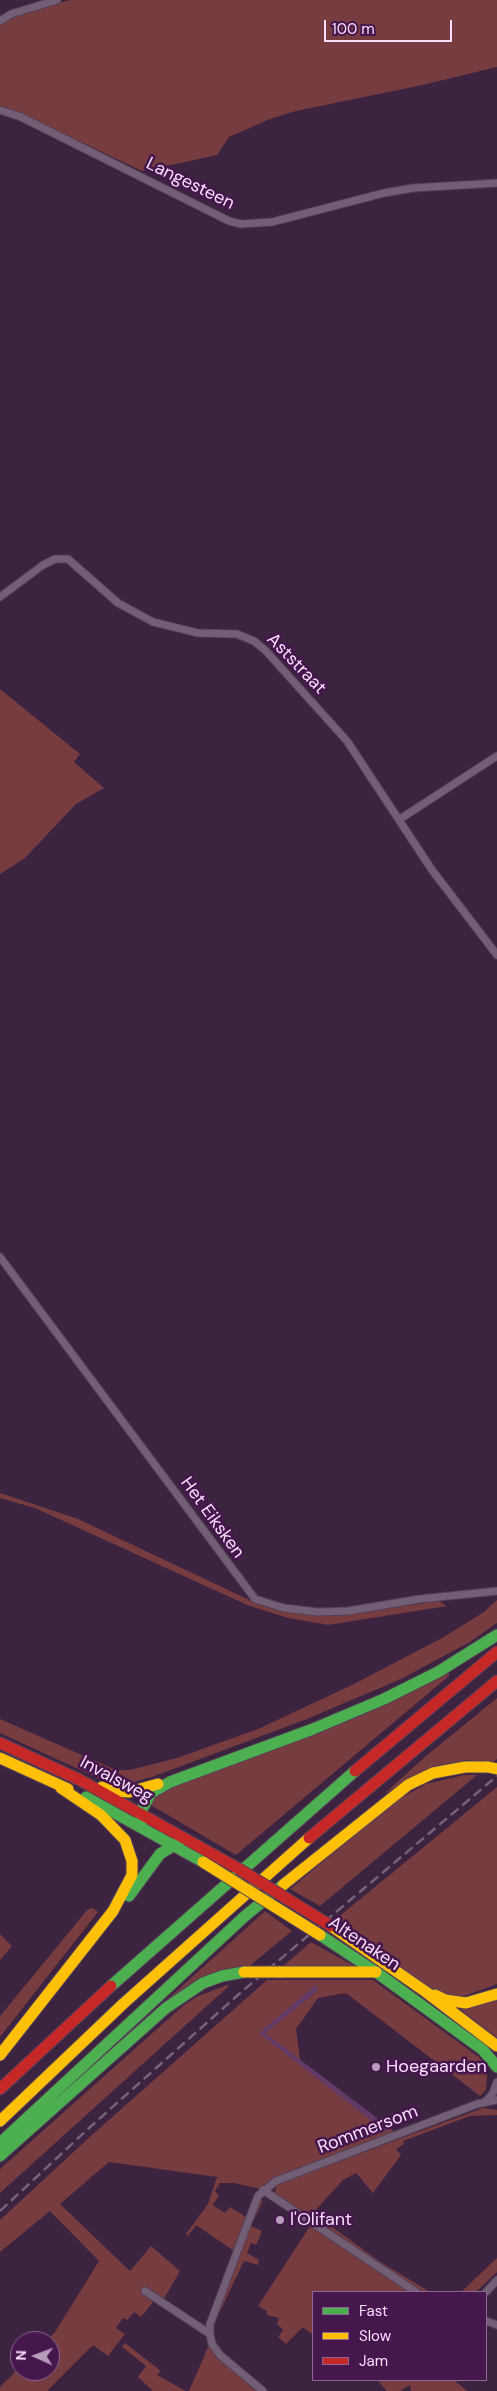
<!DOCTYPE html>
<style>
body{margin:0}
#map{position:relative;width:497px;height:2391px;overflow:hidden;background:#3c2340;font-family:"DM Sans",sans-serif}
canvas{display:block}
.legend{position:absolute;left:312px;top:2291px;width:175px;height:90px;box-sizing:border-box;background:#45174c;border:1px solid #8d6693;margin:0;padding:6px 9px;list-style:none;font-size:15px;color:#f9ddfd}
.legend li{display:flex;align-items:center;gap:10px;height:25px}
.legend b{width:25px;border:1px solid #8d6693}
.north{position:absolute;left:10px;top:2331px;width:50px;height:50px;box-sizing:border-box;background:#45174c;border:1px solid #8d6693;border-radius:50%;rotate:272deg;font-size:14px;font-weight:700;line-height:20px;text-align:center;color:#f9ddfd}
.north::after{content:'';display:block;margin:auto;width:18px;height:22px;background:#b79cbb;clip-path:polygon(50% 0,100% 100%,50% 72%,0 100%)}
.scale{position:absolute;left:324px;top:20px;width:128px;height:22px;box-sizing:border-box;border:2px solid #f9ddfd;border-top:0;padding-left:6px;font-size:15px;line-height:18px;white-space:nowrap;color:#f9ddfd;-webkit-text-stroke:4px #45174c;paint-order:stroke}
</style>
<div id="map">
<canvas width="497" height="2391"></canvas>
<ul class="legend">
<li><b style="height:6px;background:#4caf50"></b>Fast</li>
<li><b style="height:6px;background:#ffc107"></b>Slow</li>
<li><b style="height:6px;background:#c62828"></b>Jam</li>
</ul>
<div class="north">N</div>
<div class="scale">100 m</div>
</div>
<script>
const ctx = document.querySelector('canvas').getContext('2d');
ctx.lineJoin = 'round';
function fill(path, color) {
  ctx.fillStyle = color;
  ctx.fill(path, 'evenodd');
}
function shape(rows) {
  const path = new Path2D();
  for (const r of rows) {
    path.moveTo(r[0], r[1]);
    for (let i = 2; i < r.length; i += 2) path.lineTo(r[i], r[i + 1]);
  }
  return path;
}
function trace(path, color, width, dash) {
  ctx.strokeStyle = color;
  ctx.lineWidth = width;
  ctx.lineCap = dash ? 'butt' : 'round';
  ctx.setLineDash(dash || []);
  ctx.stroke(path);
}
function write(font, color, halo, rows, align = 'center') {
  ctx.font = font + ' "DM Sans",sans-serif';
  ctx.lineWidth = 5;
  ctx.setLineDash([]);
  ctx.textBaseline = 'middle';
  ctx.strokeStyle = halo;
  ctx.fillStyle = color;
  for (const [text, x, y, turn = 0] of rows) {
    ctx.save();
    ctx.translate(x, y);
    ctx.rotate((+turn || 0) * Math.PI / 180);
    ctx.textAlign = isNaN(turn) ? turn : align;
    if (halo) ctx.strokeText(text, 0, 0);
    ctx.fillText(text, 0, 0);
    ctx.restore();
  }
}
fill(shape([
 [70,0,497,0,497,67,418,86,296,111,270,119,229,137,217,155,213,156,142,171,22,114,0,107,0,24,34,8],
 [0,689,80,754,74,762,104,788,76,804,25,858,0,874],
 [0,1493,78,1519,260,1605,273,1609,312,1614,341,1615,439,1601,447,1606,328,1625,288,1618,247,1605,35,1508,0,1498],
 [497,1600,497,1623,470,1642,401,1679,307,1719,152,1777,130,1783,104,1781,0,1733,0,1719,116,1770,130,1770,177,1758,258,1729,354,1684,442,1638,484,1612],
 [447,1672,449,1673,449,1676,236,1855,149,1804,155,1794],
 [497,1698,497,1759,492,1763,466,1760,431,1768,384,1794,426,1756],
 [464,1775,477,1775,320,1906,290,1889,397,1800,426,1784],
 [497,1787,497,1984,459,1998,440,1993,425,1984,370,1945,372,1942,337,1918],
 [93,1908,98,1912,0,2037,0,2016,88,1909],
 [265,1911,292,1931,247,1968,160,2006],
 [0,1934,12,1946,0,1960],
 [311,1942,356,1967,282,1967],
 [267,1980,373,1980,480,2058,487,2073,486,2090,480,2096,346,1993,318,1998,296,2029,300,2060,395,2132,271,2180,261,2189,234,2183,220,2183,215,2191,219,2195,213,2205,225,2213,230,2207,246,2217,234,2251,196,2225,188,2236,186,2234,208,2204,217,2177,109,2162,60,2204,130,2271,151,2246,180,2271,161,2304,155,2300,141,2317,134,2312,127,2320,123,2318,116,2328,125,2334,108,2356,93,2345,47,2391,0,2391,0,2387,20,2367,20,2371,50,2371,50,2341,46,2341,55,2332,99,2261,50,2211,0,2252,0,2220,93,2134],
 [227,1985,229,1986,0,2193,0,2169,184,2005,198,1996],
 [497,1998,497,2038,456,2006],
 [483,2108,497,2110,497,2115,470,2116,403,2141,404,2144,396,2149,401,2155,373,2193,356,2173,343,2180,313,2213,379,2261,430,2292,423,2292,391,2274,277,2196,275,2193,276,2186,283,2182],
 [260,2200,263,2201,251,2226,262,2231,256,2245,251,2243,247,2253,259,2260,258,2265,244,2261,215,2322],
 [310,2226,409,2292,313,2292,313,2335,303,2327,286,2344,278,2337,283,2330,277,2324,279,2318,267,2315,267,2311,258,2306],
 [497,2258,497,2272,476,2292,461,2292],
 [125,2343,161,2371,157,2375,186,2391,153,2391,138,2377,146,2366,122,2347],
 [209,2345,216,2356,258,2391,189,2391],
 [377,2380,454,2380,467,2391,411,2391,410,2385,400,2391,387,2391]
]), '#763c3f');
fill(shape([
 [316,1985,318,1988,316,1992,265,2033,389,2127,386,2132,259,2033]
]), '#613a68');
const street = shape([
 [0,21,11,14,57,0],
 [0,110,21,117,229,221,241,224,272,222,384,193,413,188,497,183],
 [0,597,43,565,55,559,68,559,118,603,153,622,198,633,237,634,254,641,266,651,347,741,432,870,497,955],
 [400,819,497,756],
 [0,1257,255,1599,284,1608,318,1612,348,1611,420,1599,497,1591],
 [486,2101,493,2093,497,2082],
 [263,2190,416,2292],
 [145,2291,210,2334],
 [486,2292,497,2280],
 [486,2321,497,2325],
 [263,2391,220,2355,212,2344,210,2334,210,2324,258,2196,276,2181,477,2104,497,2100]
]);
const fast = shape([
 [86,1797,203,1862],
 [141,1826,140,1813,151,1793,170,1782,313,1729,384,1699,438,1672,497,1635],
 [129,1896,160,1854,179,1842],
 [320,1935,376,1972,483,2050,497,2067],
 [111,1986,355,1771],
 [0,2143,245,1916,283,1885],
 [0,2156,166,2008,203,1983,222,1976,244,1972]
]);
const slow = shape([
 [0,1758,68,1789],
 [102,1787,113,1791,129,1792,158,1784],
 [283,1885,408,1785,433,1773,465,1767,488,1767],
 [331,1926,426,1992,497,2046],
 [279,1972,376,1972],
 [435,1995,445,2000,466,2003,497,1994],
 [0,2055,113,1911,132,1875,132,1861,125,1840,101,1815,61,1788],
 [0,2121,124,2003,309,1838]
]);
const jam = shape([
 [0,1743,80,1780,239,1869],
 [355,1771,497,1652],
 [309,1838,497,1681],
 [0,2089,111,1986]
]);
trace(street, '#554058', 9);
trace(fast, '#554058', 13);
trace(slow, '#554058', 13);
trace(jam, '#554058', 13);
trace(street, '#725f75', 7);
trace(fast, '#4caf50', 11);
trace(slow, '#ffc107', 11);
trace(jam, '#c62828', 11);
trace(shape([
 [0,2211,89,2128,239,1994,497,1776]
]), '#766378', 2.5, [10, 5]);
const slowBridge = shape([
 [488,1767,497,1769],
 [203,1862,320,1935],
 [244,1972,279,1972]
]);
const jamBridge = shape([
 [239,1869,331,1926]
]);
trace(slowBridge, '#554058', 13, []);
trace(jamBridge, '#554058', 13, []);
trace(slowBridge, '#ffc107', 11);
trace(jamBridge, '#c62828', 11);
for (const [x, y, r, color] of [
 [376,2067,5,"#b79cbb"],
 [280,2220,5,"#b79cbb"]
]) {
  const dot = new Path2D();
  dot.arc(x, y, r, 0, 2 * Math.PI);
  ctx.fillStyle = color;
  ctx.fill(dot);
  trace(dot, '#45174c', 2);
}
write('18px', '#f9ddfd', '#45174c', [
 ["Langesteen",190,184,26],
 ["Aststraat",296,664,46],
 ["Het Eiksken",212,1518,54],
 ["Invalsweg",116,1780,28],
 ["Altenaken",364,1944,34],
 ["Rommersom",368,2130,-21]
]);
write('18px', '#f9ddfd', '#45174c', [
 ["Hoegaarden",386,2067],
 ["l'Olifant",290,2220]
], 'left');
</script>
